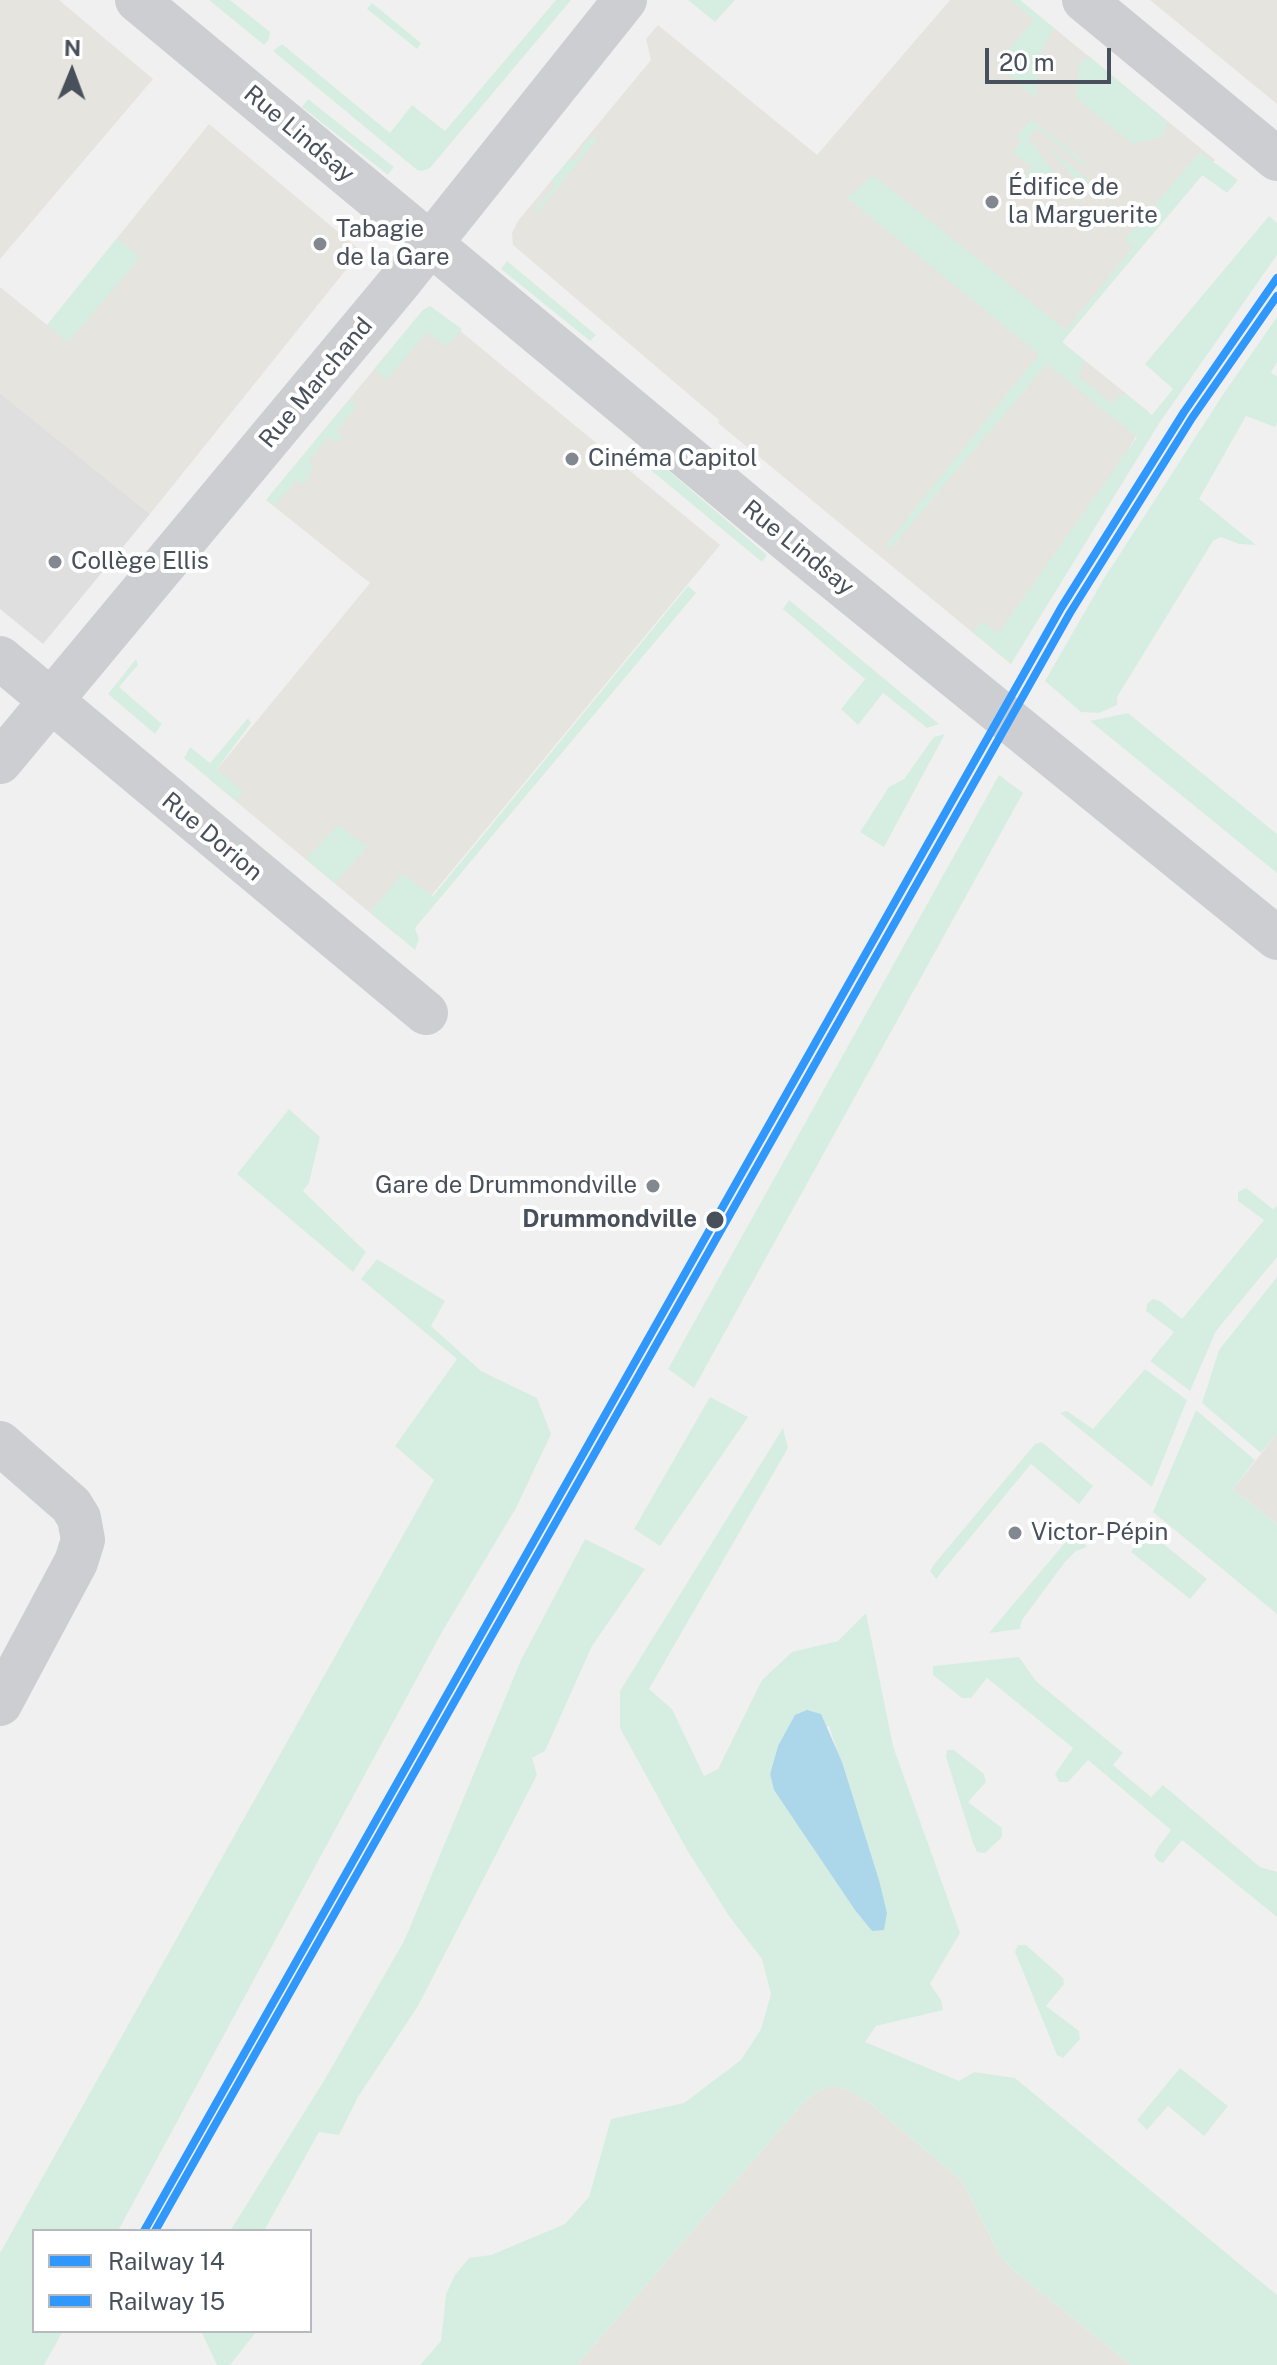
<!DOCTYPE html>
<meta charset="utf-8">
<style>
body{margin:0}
#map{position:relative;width:1277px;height:2365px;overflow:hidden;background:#f1f0f0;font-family:"Public Sans",sans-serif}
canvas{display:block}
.legend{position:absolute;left:32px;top:2229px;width:280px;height:104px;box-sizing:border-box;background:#fff;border:2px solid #b6b9be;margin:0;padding:10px 14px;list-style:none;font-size:24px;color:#48505c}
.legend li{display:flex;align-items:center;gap:16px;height:40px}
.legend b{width:40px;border:2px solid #b6b9be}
.north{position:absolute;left:32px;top:32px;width:80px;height:80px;-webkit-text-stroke:6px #fff;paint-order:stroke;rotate:1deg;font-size:22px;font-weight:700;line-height:32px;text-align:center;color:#48505c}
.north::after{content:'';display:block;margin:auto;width:28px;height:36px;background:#48505c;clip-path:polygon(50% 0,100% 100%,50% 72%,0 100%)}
.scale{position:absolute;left:985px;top:48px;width:126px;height:36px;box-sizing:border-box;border:4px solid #48505c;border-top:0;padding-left:10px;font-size:24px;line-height:28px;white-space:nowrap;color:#48505c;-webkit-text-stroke:6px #fff;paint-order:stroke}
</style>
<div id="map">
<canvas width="1277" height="2365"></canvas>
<ul class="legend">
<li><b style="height:10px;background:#3098fc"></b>Railway 14</li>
<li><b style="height:10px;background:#3098fc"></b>Railway 15</li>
</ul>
<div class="north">N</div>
<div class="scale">20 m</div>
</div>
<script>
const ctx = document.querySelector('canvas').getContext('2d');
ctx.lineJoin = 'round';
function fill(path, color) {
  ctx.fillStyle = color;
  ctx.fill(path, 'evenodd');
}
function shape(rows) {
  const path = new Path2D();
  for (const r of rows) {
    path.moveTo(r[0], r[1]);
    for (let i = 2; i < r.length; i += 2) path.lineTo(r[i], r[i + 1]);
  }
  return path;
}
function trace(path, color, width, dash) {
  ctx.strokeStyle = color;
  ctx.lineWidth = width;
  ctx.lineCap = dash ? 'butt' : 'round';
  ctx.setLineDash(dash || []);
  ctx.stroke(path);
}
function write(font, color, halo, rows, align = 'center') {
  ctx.font = font + ' "Public Sans",sans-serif';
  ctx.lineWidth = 8;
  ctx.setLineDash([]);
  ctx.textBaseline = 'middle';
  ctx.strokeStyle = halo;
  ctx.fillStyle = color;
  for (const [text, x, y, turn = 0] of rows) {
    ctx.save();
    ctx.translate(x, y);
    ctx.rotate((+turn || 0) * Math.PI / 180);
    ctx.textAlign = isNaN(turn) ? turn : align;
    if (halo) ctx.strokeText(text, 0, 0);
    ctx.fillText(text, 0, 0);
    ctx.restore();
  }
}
fill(shape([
 [0,0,59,0,153,79,0,259],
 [950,0,1020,0,1215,160,1062,342,1149,412,1011,664,718,423,719,420,513,245,512,233,518,221,651,60,646,39,658,25,817,155],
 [1150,0,1277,0,1277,104],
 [209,124,361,251,150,514,0,393,0,287,47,325],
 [430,306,720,545,398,936,209,779,370,583,266,500,423,310],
 [1277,1434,1277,1524,1233,1489],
 [832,2086,849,2090,868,2102,962,2181,999,2254,1012,2269,1131,2365,577,2365,802,2104,816,2092]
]), '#e5e4de');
fill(shape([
 [0,393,150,514,43,644,0,609]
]), '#dfdfe0');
fill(shape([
 [209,0,230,0,270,32,269,39,264,45],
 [556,0,571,0,430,168,422,171,417,170,273,51,282,44,390,133,412,105,445,131],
 [688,0,735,0,715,22],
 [1010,0,1020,0,1054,28,1041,52,1035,97,996,65,1034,20],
 [372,3,421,43,417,49,367,9],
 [1089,56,1168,122,1162,137,1133,144,1076,98,1079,65],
 [308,99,394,167,388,175,302,107],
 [1031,119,1085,162,1083,165,1038,128,1028,138,1072,197,1047,177,1034,193,1021,182,1032,167,1013,152,1021,142,1016,138],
 [592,138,598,139,537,213,534,210,555,185,551,181,570,158,574,161,584,149,581,146],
 [1044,144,1091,182,1087,187,1076,179],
 [1200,152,1238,180,1227,193,1202,175,1062,342,1085,361,1078,376,1112,404,1120,395,1127,395,1152,415,1173,389,1145,364,1269,216,1277,223,1277,255,1160,422,1011,664,973,632,982,622,998,634,1137,437,1047,364,891,548,886,545,1039,354,847,198,873,175,1066,330,1133,247,1125,240],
 [117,238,140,258,68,342,47,325],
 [507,261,596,335,590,341,501,269],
 [430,306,462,329,446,347,427,332,387,380,374,369,423,310],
 [1277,317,1277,362,1271,373,1277,376,1277,423,1275,427,1246,416,1199,499,1256,545,1239,544,1221,537,1213,541,1117,697,1117,705,1099,713,1081,712,1045,681,1103,580,1224,393],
 [349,400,357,406,336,432,343,437,338,442,327,438,309,461,313,467,303,485,296,480,275,505,266,500],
 [650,465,663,466,767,555,762,562,647,467],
 [688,586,696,593,415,928,419,939,415,950,370,912,402,874,433,896],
 [789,600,939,724,927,728,883,693,858,725,841,709,865,679,783,609],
 [136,659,138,665,119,687,162,724,155,734,108,694],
 [1128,713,1277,834,1277,873,1090,721],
 [248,718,251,723,217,769,243,792,236,801,184,758,190,747,210,763],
 [945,734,884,847,860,832,889,787,904,779,934,737],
 [999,775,1023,793,694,1388,668,1369],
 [338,825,367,847,335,883,306,859],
 [289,1109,320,1137,309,1183,303,1191,366,1252,353,1272,237,1174],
 [1246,1188,1273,1209,1277,1206,1277,1257,1216,1331,1190,1391,1150,1361,1174,1332,1146,1311,1147,1304,1153,1299,1160,1301,1182,1319,1264,1220,1238,1201,1238,1192],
 [377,1259,445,1301,431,1326,481,1371,537,1398,551,1434,516,1508,442,1632,118,2231,34,2231,34,2331,63,2331,44,2365,0,2365,0,2253,434,1480,395,1446,457,1359,361,1279],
 [1277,1277,1277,1434,1261,1453,1202,1403,1219,1350],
 [1145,1369,1187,1400,1152,1487,1060,1413,1067,1411,1093,1429],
 [710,1397,748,1417,660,1546,634,1529],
 [1196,1410,1255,1460,1233,1489,1277,1524,1277,1614,1153,1512],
 [783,1428,788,1448,649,1689,672,1709,704,1776,718,1769,762,1680,792,1652,838,1641,866,1613,893,1746,960,1933,930,1984,941,2000,943,2010,876,2026,865,2042,959,2081,974,2072,1015,2078,1277,2295,1277,2365,1131,2365,1012,2269,999,2254,962,2181,868,2102,849,2090,832,2086,816,2092,802,2104,577,2365,420,2365,441,2341,446,2294,455,2275,469,2258,491,2255,565,2224,589,2197,611,2119,684,2103,741,2060,761,2029,771,1994,762,1959,729,1916,687,1850,620,1728,620,1691],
 [829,1726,879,1880,872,1931,774,1790,770,1774,778,1746],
 [1042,1442,1093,1486,1079,1504,1031,1464,936,1579,930,1571,935,1563,1035,1444],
 [1146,1530,1207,1579,1190,1599,1131,1552],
 [1074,1532,1087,1547,1076,1551,1065,1562,1022,1620,1020,1629,989,1633],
 [585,1539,645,1569,592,1646,545,1751,532,1758,537,1775,418,2006,358,2097,339,2135,319,2132,264,2231,230,2231,325,2079,405,1939,521,1660],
 [1019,1657,1036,1681,1123,1753,1113,1765,1151,1797,1163,1785,1260,1867,1277,1872,1277,1917,1182,1840,1163,1863,1158,1861,1154,1856,1157,1849,1171,1830,1088,1760,1068,1782,1059,1782,1055,1774,1073,1748,987,1678,971,1698,962,1698,933,1675,933,1666],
 [947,1750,954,1750,984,1774,986,1782,968,1802,1002,1828,1002,1837,985,1853,977,1852,973,1843,946,1757],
 [1018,1945,1026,1945,1063,1978,1064,1984,1046,2006,1079,2031,1080,2039,1063,2058,1057,2055,1015,1952],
 [1180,2068,1228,2106,1204,2136,1168,2106,1147,2130,1137,2120],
 [201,2331,257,2331,230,2365,217,2365]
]), '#d6eee2');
fill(shape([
 [807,1710,821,1714,842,1762,879,1880,887,1913,884,1930,872,1931,855,1910,774,1790,770,1774,778,1746,795,1715]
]), '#acd7eb');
trace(shape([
 [137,0,803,553,1277,938],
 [1084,0,1277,159],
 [0,658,426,1013],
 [0,762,398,284,625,0],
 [0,1443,71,1505,79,1518,83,1540,76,1562,0,1704]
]), '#ccced1', 44);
trace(shape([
 [144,2231,1061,608,1184,412,1277,278]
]), '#3098fc', 8);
trace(shape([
 [155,2231,1070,613,1192,418,1277,296]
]), '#3098fc', 8);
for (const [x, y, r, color] of [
 [992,202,8,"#838890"],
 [320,244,8,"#838890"],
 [572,459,8,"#838890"],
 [55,562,8,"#838890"],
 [653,1186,8,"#838890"],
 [715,1220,10,"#48505c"],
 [1015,1533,8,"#838890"]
]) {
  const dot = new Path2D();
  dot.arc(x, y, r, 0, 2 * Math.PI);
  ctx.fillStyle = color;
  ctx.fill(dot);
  trace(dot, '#fff', 3);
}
write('24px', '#48505c', '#fff', [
 ["Rue Lindsay",299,134,40],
 ["Rue Marchand",316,383,-50],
 ["Rue Lindsay",798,548,39],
 ["Rue Dorion",212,837,40]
]);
write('24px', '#48505c', '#fff', [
 ["Édifice de",1008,188],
 ["la Marguerite",1008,216],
 ["Tabagie",336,230],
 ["de la Gare",336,258],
 ["Cinéma Capitol",588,459],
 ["Collège Ellis",71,562],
 ["Gare de Drummondville",637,1186,"right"],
 ["Victor-Pépin",1031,1533]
], 'left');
write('bold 24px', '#48505c', '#fff', [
 ["Drummondville",697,1220]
], 'right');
</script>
